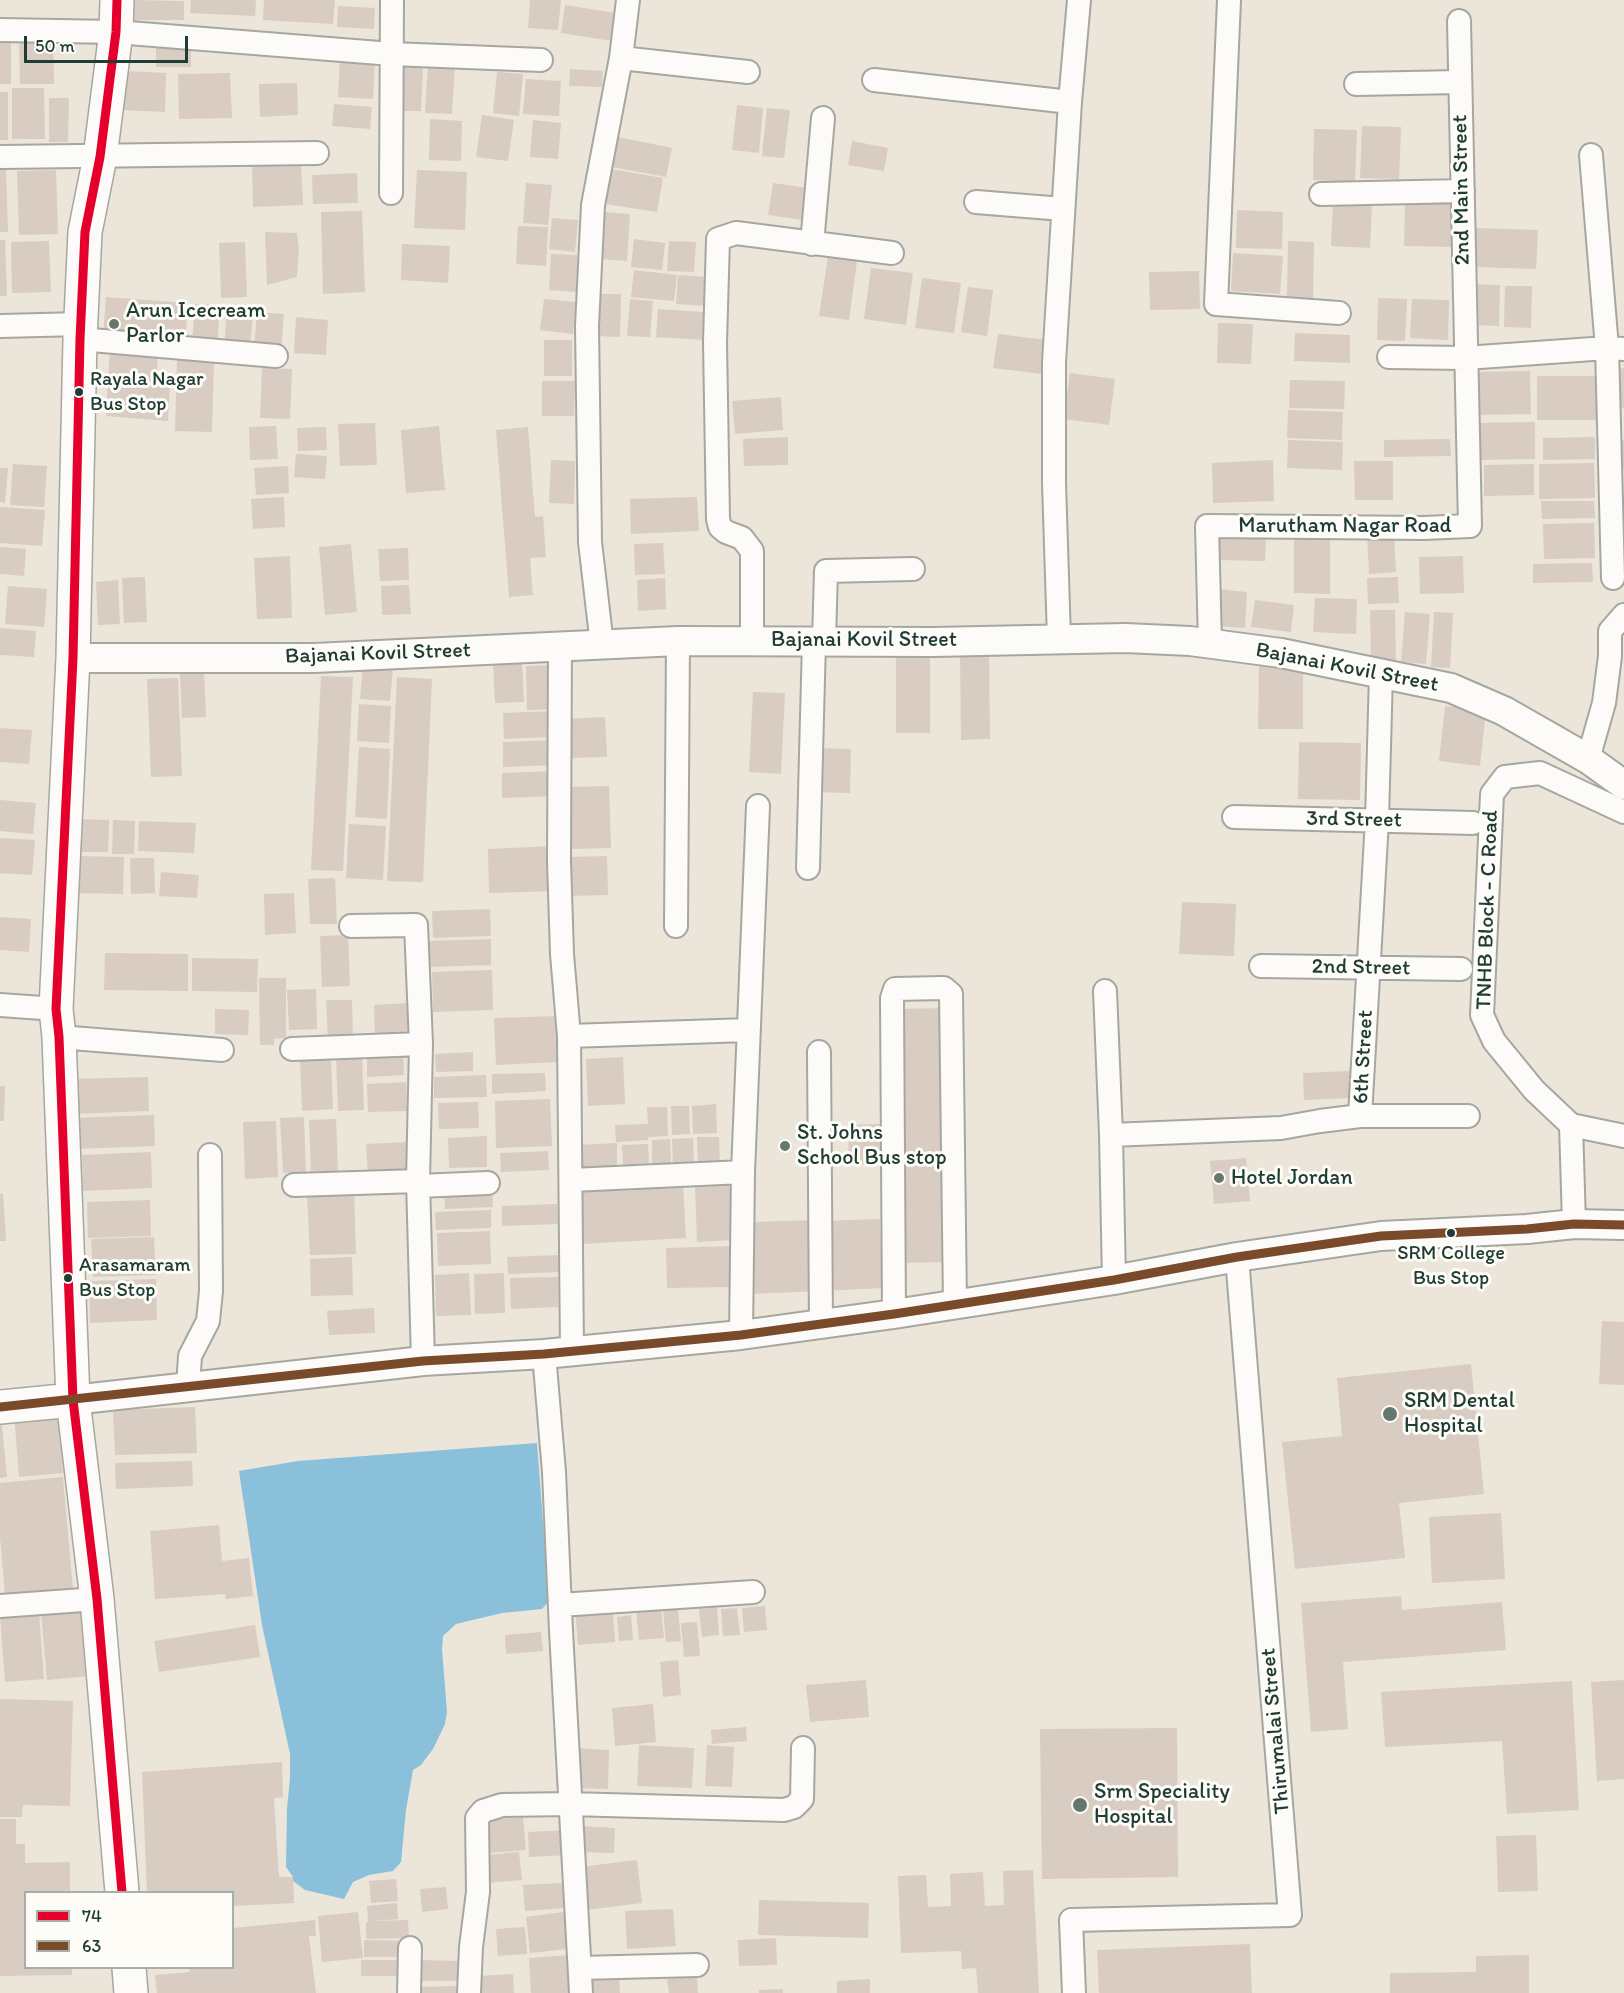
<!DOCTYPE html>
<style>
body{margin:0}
#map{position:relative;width:1624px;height:1993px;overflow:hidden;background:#ebe6d9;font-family:Itim,sans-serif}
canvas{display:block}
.legend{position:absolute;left:24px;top:1891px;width:210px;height:78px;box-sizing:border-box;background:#fdfcf7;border:2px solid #a4b0a9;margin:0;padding:8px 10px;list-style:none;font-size:18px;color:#1f3d34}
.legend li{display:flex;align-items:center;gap:12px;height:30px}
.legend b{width:30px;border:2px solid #a4b0a9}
.scale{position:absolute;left:24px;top:36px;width:164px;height:27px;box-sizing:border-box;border:3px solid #1f3d34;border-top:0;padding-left:8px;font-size:18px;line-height:21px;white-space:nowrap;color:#1f3d34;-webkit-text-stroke:4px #fdfcf7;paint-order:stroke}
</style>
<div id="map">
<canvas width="1624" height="1993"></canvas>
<ul class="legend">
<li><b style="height:8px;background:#e4002b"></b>74</li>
<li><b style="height:8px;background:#7a4b2a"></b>63</li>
</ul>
<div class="scale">50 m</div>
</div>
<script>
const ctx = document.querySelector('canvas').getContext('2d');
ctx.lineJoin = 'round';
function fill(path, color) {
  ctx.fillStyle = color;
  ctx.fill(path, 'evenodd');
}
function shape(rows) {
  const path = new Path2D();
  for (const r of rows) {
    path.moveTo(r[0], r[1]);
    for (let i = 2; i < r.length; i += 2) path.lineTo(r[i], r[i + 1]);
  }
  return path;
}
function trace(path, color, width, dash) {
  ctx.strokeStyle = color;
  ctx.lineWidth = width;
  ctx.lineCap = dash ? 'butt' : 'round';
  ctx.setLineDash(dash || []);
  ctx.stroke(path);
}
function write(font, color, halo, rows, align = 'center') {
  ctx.font = font + ' Itim,sans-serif';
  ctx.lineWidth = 6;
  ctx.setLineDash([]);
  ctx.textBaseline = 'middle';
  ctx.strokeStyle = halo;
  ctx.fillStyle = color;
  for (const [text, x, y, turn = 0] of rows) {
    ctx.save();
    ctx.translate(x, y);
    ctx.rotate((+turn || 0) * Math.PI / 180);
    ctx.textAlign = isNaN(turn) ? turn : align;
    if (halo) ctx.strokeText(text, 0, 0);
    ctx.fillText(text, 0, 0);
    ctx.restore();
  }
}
fill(shape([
 [537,1443,549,1601,542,1609,502,1613,456,1624,443,1636,442,1649,447,1712,445,1724,433,1749,421,1765,413,1770,406,1810,401,1862,393,1871,369,1875,353,1882,344,1899,305,1890,293,1881,293,1877,286,1867,287,1808,290,1778,290,1754,262,1625,239,1471,298,1461]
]), '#8ac0da');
fill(shape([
 [131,0,184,1,184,20,130,20],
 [191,0,256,0,255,16,190,13],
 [264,0,335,0,333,24,263,20],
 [530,0,561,0,558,30,528,28],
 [565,5,616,13,612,41,561,33],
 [338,6,375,8,374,29,337,27],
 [0,32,11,32,11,84,0,84],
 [19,32,53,32,54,84,20,84],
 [156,47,191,47,191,67,156,67],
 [340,58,375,60,373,99,338,97],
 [428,64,455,65,452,114,425,113],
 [395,65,423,66,421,111,393,111],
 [570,69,603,71,602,87,569,86],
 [124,71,166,73,165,112,122,110],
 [497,72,523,74,519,116,493,113],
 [230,73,232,118,179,119,178,74],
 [526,79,561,81,559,116,523,114],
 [297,83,298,115,260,117,259,84],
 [12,88,44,88,45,139,12,139],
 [0,92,8,92,8,140,0,140],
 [49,98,69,98,68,142,49,142],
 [334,104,372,107,370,129,332,126],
 [737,105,763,108,759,153,732,150],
 [767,108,790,110,784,158,762,156],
 [482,115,514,120,508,161,476,157],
 [430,119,462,121,461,161,429,160],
 [533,120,561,123,558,159,530,157],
 [1362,126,1401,127,1399,179,1360,178],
 [1314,129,1357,130,1355,182,1313,180],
 [618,137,672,148,666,177,612,167],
 [852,141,888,148,884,171,848,165],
 [301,164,303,205,253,207,252,165],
 [0,167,6,167,8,232,0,232],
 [611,169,663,178,657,212,605,204],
 [56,170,58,234,19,235,17,171],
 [417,170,467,172,465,230,414,228],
 [357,173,358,203,313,204,312,175],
 [526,183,552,185,548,225,523,223],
 [773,183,808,188,803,220,768,215],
 [1333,201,1372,202,1370,248,1331,246],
 [1405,201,1458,202,1456,247,1404,246],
 [1237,210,1283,212,1282,249,1236,248],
 [362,211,365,292,323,294,321,212],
 [604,212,630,214,627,261,600,259],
 [552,218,578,220,575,252,549,249],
 [518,226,548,227,546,266,516,264],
 [1476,228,1538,230,1536,269,1474,267],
 [265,232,297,233,299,249,297,277,267,285],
 [634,239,665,243,662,270,631,267],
 [0,240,5,240,7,296,0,296],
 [49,241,51,292,12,293,11,242],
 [669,241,696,242,694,272,667,271],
 [1288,241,1314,242,1313,301,1287,300],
 [245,242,247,297,221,298,219,243],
 [402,244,450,246,448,283,401,280],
 [829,250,858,254,849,320,819,316],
 [1233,253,1283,256,1280,294,1231,291],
 [551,254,578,255,576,292,549,290],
 [871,268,913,273,906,325,864,319],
 [634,270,677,275,674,301,631,297],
 [1199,271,1200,309,1150,310,1149,272],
 [678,275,709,277,707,306,676,304],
 [922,278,961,283,954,333,915,328],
 [1469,284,1500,285,1499,326,1468,325],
 [1505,286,1532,286,1531,328,1504,327],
 [968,287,993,290,987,336,961,332],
 [598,294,621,294,620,337,597,336],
 [106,297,188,303,185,343,103,337],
 [1378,298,1407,299,1405,341,1377,340],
 [544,299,576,302,573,334,540,330],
 [630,299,653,301,650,337,627,336],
 [1412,299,1449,300,1448,340,1410,338],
 [195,304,220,305,217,346,192,344],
 [227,309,253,311,250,350,224,348],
 [658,309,704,312,703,340,656,337],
 [257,312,284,314,281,350,254,348],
 [296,317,328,320,326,355,294,353],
 [1218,323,1253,324,1251,364,1217,363],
 [1295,333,1350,335,1350,363,1294,361],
 [998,334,1047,340,1042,374,993,368],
 [544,340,572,340,572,376,544,376],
 [110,351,158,354,156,383,108,379],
 [177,360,214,361,212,432,175,431],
 [262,368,292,369,290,419,260,418],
 [1624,368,1624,408,1619,408,1618,369],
 [1530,371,1531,414,1470,415,1470,372],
 [1070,373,1115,379,1109,425,1064,419],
 [1537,376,1604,376,1604,420,1537,420],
 [1290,380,1345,381,1344,409,1289,408],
 [108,381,170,385,168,421,106,416],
 [542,381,575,381,574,416,542,416],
 [781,397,783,430,735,434,732,401],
 [1288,410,1343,412,1342,440,1287,438],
 [1535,422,1535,459,1478,460,1477,423],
 [375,423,377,465,340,466,338,424],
 [276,426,278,459,250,460,249,427],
 [439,426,445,490,406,493,401,430],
 [326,427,327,450,298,451,297,428],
 [528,427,535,517,543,516,546,557,530,558,533,595,509,597,496,430],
 [788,437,788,465,744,466,743,439],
 [1595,437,1595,459,1543,460,1543,438],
 [1450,439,1451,456,1384,457,1384,440],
 [1288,440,1343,442,1342,470,1287,468],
 [1618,440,1624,440,1624,469,1618,469],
 [296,454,327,456,325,479,294,477],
 [551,460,575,461,574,504,549,503],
 [1273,460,1274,501,1213,503,1212,463],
 [1354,461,1393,461,1393,500,1355,500],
 [1594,463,1595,498,1539,499,1539,464],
 [13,464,47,466,44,507,10,505],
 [1534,464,1534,495,1484,496,1484,465],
 [288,466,289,493,256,495,254,468],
 [0,468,8,468,5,503,0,502],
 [284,497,285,527,253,529,251,499],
 [697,497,699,531,631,534,630,499],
 [1541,501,1594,501,1595,518,1542,519],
 [0,507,45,510,42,546,0,543],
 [1594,523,1595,558,1544,559,1543,524],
 [1394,533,1396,572,1369,574,1367,534],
 [1294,534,1330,534,1330,594,1294,593],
 [1219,535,1266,536,1265,561,1219,560],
 [663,543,665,574,635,575,634,544],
 [351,544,357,612,325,615,319,547],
 [0,547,26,549,24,576,0,574],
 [408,548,409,580,380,581,378,549],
 [290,556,292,618,257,619,254,558],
 [1463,556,1464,593,1420,594,1419,557],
 [1592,563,1593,582,1533,583,1533,564],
 [145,577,147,622,124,623,122,578],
 [1398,577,1399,603,1368,604,1367,578],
 [665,578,666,609,638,611,637,580],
 [118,580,120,624,98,625,96,582],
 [409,585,411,614,382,615,381,586],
 [8,586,47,589,44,627,5,624],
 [1218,589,1247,592,1245,628,1215,626],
 [1315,598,1357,599,1356,634,1313,632],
 [1255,600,1294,605,1291,632,1251,627],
 [1370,610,1395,610,1396,661,1371,662],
 [1405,612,1430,614,1426,664,1401,662],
 [1434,612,1453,613,1450,668,1431,667],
 [0,628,36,631,34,657,0,655],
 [989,649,990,739,961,740,960,650],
 [896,653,930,653,930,733,896,733],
 [522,662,524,702,495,703,493,663],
 [556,665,557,709,527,710,526,666],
 [363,666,393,668,390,701,360,699],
 [1259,666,1303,666,1303,729,1258,729],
 [204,673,206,717,182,718,180,674],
 [321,676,353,677,343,871,311,870],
 [397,677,432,679,423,882,387,881],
 [178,678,182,776,151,777,147,679],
 [753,692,785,693,781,774,749,772],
 [359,704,391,706,389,743,357,741],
 [1445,706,1486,710,1480,766,1439,761],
 [554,711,555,737,504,739,503,713],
 [605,717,607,757,567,758,566,719],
 [0,728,32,730,29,764,0,762],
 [554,740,555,765,503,767,503,742],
 [1299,742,1361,743,1360,800,1298,799],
 [359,747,390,749,387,819,355,817],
 [815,748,851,749,850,793,814,792],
 [556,771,557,796,502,798,502,773],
 [609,786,611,848,571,849,569,787],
 [0,800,36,803,33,834,0,831],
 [77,819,109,820,108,852,75,852],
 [113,820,135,821,134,854,112,854],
 [139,821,196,823,194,853,138,851],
 [349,824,386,826,383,880,346,878],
 [0,838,35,840,32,875,0,873],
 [556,846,558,891,489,893,488,849],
 [75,856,124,857,123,894,74,893],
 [607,856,608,895,566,896,565,857],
 [130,858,154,858,155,893,131,894],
 [161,872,199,875,197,898,159,896],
 [335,878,337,924,310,924,308,879],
 [294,893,296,933,265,935,264,894],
 [1182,902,1236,904,1234,956,1179,954],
 [490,909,491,936,433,938,432,911],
 [0,917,31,919,29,952,0,950],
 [348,935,350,986,322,987,320,936],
 [491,939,491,965,428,967,427,941],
 [105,953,188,954,188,991,104,990],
 [192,958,258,959,257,992,192,991],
 [492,970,493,1010,433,1012,432,972],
 [259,978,286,978,286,1038,274,1039,274,1045,260,1045],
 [316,989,317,1029,289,1030,287,990],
 [326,1000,352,1000,353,1042,328,1043],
 [408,1003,409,1036,375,1037,374,1005],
 [945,1008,948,1262,900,1263,897,1009],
 [215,1009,249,1010,248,1035,215,1034],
 [556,1016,557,1062,496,1065,494,1018],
 [403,1049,404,1075,367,1077,367,1051],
 [473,1052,473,1071,436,1072,435,1054],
 [362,1054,364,1110,338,1111,336,1055],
 [331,1056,333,1109,302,1111,300,1057],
 [623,1057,625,1104,588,1106,586,1059],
 [1350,1071,1351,1098,1304,1100,1303,1073],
 [545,1073,546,1091,492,1094,492,1074],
 [486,1075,487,1097,434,1098,434,1077],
 [148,1077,149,1111,70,1114,69,1079],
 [406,1082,407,1111,368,1112,367,1084],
 [0,1086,5,1086,4,1121,0,1121],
 [550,1099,552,1146,496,1148,495,1101],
 [478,1102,479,1128,439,1129,438,1103],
 [716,1104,717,1133,693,1134,692,1106],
 [671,1106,689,1106,690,1134,672,1135],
 [647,1107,667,1107,668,1136,648,1137,648,1140,616,1142,615,1125,648,1124],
 [154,1115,155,1146,74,1149,73,1118],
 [304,1117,306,1172,283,1173,280,1118],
 [336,1119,338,1171,311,1172,309,1120],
 [276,1121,278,1177,245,1179,243,1122],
 [881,1124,882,1164,849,1165,848,1125],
 [487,1136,487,1167,449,1168,448,1138],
 [697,1137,719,1137,720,1167,698,1167],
 [693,1138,694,1166,673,1167,672,1139],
 [670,1139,671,1168,652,1168,652,1140],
 [412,1142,413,1174,368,1176,366,1144],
 [617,1143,617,1166,579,1167,578,1145],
 [648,1144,649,1165,623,1166,622,1145],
 [548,1151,549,1170,501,1172,500,1153],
 [151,1152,152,1188,83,1191,82,1155],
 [1246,1158,1250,1201,1214,1204,1210,1161],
 [683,1185,686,1238,583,1244,581,1191],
 [732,1185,735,1240,697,1242,695,1187],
 [492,1186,493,1207,445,1209,444,1188],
 [354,1191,356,1254,310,1255,307,1193],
 [0,1194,3,1194,6,1241,0,1241],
 [150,1200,151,1236,88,1238,87,1202],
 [557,1204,558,1224,502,1226,502,1206],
 [491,1210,491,1228,436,1230,435,1212],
 [880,1219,882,1288,823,1291,821,1221],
 [818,1220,821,1291,751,1294,749,1222],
 [490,1231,491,1264,438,1266,437,1233],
 [154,1237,156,1275,93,1277,91,1239],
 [733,1246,734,1287,667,1288,666,1248],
 [560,1255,560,1272,508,1274,507,1257],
 [352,1257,353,1295,311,1296,310,1259],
 [469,1273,471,1315,436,1316,435,1275],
 [504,1273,505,1313,475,1314,474,1274],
 [558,1277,558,1307,511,1309,510,1278],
 [156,1279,157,1320,90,1323,89,1281],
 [374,1308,375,1333,329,1335,327,1311],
 [1602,1321,1624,1322,1624,1385,1599,1384],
 [1471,1364,1484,1494,1399,1503,1405,1558,1295,1569,1282,1442,1342,1436,1337,1378],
 [195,1407,197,1453,115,1455,113,1410],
 [58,1410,63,1473,19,1477,14,1414],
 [0,1425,2,1425,7,1477,0,1478],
 [192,1461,193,1486,116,1489,115,1463],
 [63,1477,73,1590,5,1596,0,1537,0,1483],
 [1501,1513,1505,1579,1432,1583,1429,1517],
 [219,1525,222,1561,249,1558,253,1596,226,1599,225,1594,155,1599,150,1531],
 [1401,1596,1402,1610,1502,1602,1506,1650,1343,1662,1348,1729,1311,1732,1301,1603],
 [612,1604,615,1642,578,1645,575,1608],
 [765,1606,767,1630,744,1632,742,1608],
 [661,1607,664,1638,639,1640,636,1609],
 [717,1607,719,1635,702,1637,699,1609],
 [678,1608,681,1641,666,1642,663,1609],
 [737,1608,740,1635,723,1636,721,1609],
 [83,1609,89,1676,47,1680,41,1613],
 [39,1613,44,1679,5,1682,0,1616],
 [631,1615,633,1640,619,1641,617,1617],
 [697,1622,700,1656,684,1657,681,1623],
 [255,1625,260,1657,159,1672,154,1641],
 [541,1632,543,1651,506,1654,505,1635],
 [678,1660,681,1695,663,1697,660,1662],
 [866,1680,869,1717,810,1722,806,1685],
 [1624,1680,1624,1779,1597,1781,1591,1682],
 [1572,1681,1579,1810,1507,1814,1502,1741,1385,1747,1381,1692],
 [0,1699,73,1701,70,1806,23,1805,22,1817,0,1817],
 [653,1704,656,1742,615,1746,612,1708],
 [746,1727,747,1741,712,1744,711,1730],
 [1177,1728,1178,1877,1042,1879,1040,1729],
 [639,1745,694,1748,692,1788,637,1786],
 [707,1745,734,1747,732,1787,705,1786],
 [575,1748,609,1750,608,1789,573,1788],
 [282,1762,283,1797,274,1798,278,1863,279,1877,293,1877,294,1903,232,1906,232,1892,147,1892,142,1772],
 [523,1817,526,1850,489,1853,486,1820],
 [0,1819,16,1819,16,1844,25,1844,25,1863,70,1862,70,1892,26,1892,26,1968,72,1968,72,1975,0,1976],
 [581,1826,615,1828,614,1853,579,1852],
 [568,1830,569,1855,529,1857,528,1832],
 [1536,1835,1538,1891,1498,1892,1496,1836],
 [519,1852,522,1880,487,1883,485,1855],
 [637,1860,642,1903,586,1910,580,1867],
 [1033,1870,1039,1993,978,1993,976,1968,962,1969,961,1951,901,1953,898,1876,926,1875,928,1907,951,1906,950,1874,983,1872,985,1906,1004,1905,1003,1871],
 [396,1879,398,1901,371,1903,369,1881],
 [563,1883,564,1908,525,1911,523,1885],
 [446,1887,448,1909,422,1912,420,1889],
 [759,1900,869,1903,868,1938,758,1935],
 [397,1903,398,1919,372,1921,408,1920,409,1938,366,1939,366,1922,368,1922,367,1906],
 [673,1909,676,1946,627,1949,625,1911],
 [358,1912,363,1958,322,1962,318,1916],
 [564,1912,568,1949,530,1953,526,1917],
 [315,1920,316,1936,309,1936,316,1993,157,1993,155,1975,190,1972,189,1968,232,1968,232,1928],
 [525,1927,527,1954,498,1956,496,1929],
 [776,1938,777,1965,739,1966,738,1940],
 [364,1940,406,1941,406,1957,364,1957],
 [1250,1944,1252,1993,1099,1993,1097,1950],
 [571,1955,573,1993,531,1993,529,1958],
 [1529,1955,1529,1993,1390,1993,1390,1973,1476,1972,1476,1956],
 [361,1960,406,1960,406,1976,361,1976],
 [418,1960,462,1961,461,1981,418,1981],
 [619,1973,620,1993,590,1993,589,1974],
 [513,1974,514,1993,480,1993,479,1976],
 [697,1977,698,1993,669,1993,667,1979],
 [870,1979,870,1993,837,1993,837,1981],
 [456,1986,456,1993,416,1993,416,1987],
 [783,1989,783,1993,759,1993,759,1990]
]), '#d9ccc3');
const minor = shape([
 [1229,0,1216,304,1339,313],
 [0,30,116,32,392,54,541,60],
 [621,58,748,72],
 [874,80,1070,102],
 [1356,84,1460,82],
 [1591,155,1607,348,1613,578],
 [0,157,317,153],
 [391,193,392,0],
 [1321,194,1463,191],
 [976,202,1063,209],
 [812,244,823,118],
 [0,326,81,324],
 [80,339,276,356],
 [1389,357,1465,358,1607,348,1624,349],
 [1059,639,1054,483,1054,362,1070,102,1079,0],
 [752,640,752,551,742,538,726,532,720,527,718,519,715,342,718,239,736,233,892,253],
 [824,641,826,571,913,569],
 [1210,644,1207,526,1424,528,1470,526,1459,21],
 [602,645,590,542,587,326,593,205,621,58,628,0],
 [560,646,559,861,562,954,569,1036,572,1352],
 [1588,759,1604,703,1610,656,1610,631,1624,615],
 [1624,812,1540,773,1505,777,1492,794,1482,1015,1494,1041,1534,1090,1571,1125,1624,1136],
 [1234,817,1473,823],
 [808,868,814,641],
 [351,926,416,925,421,1044,418,1181,423,1361],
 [676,926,678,641],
 [1261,966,1461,969],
 [1105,991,1111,1135],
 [0,1005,56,1009],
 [569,1036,748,1030],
 [59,1037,222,1050],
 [292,1049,421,1044],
 [819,1052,821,1324],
 [1360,1116,1468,1116],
 [1571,1125,1574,1224],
 [572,1180,743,1172],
 [294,1185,418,1181],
 [419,1186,488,1183],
 [1114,1280,1111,1135,1281,1128,1320,1121,1360,1116,1377,820,1381,674],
 [894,1314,892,998,895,989,944,988,951,994,955,1304],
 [741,1335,743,1172,758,806],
 [544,1354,554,1472,561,1631,581,1993],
 [188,1387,190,1356,208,1321,211,1291,210,1155],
 [560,1605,753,1592],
 [0,1606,97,1599],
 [580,1968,697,1965],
 [409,1993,410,1948],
 [469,1993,471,1947,478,1892,477,1818,483,1811,502,1805,570,1804,784,1810,794,1807,802,1799,803,1748],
 [1074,1993,1071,1920,1290,1915,1237,1257]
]);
const tertiary = shape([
 [73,658,314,658,678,641,933,642,1125,638,1190,641,1281,653,1451,688,1504,711,1588,759,1624,785],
 [73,1400,423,1361,544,1354,741,1335,894,1314,1114,1280,1237,1257,1381,1236,1527,1229,1574,1224,1624,1225]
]);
const secondary = shape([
 [117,0,116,32,100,157,85,232,80,339,73,658,56,1009,59,1037,73,1400,97,1599,122,1892],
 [0,1407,73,1400],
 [129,1968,131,1993]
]);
trace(minor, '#a6a79f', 26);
trace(tertiary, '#a6a79f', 32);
trace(secondary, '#a6a79f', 36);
trace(minor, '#fcfbf9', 22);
trace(tertiary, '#fcfbf9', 28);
trace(secondary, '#fcfbf9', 33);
trace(shape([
 [117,0,116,32,100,157,85,232,80,339,73,658,56,1009,59,1037,73,1400,97,1599,122,1892]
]), '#e4002b', 9);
trace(shape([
 [0,1407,423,1361,544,1354,741,1335,894,1314,1114,1280,1237,1257,1381,1236,1527,1229,1574,1224,1624,1225]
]), '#7a4b2a', 9);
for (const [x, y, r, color] of [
 [114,324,6,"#66786e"],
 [79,392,5,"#1f3d34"],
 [785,1146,6,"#66786e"],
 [1219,1178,6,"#66786e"],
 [1451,1233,5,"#1f3d34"],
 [68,1278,5,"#1f3d34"],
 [1390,1414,8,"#66786e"],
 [1080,1805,8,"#66786e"]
]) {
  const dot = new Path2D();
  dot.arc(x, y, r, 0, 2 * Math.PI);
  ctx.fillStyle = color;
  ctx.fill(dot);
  trace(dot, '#fdfcf7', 2);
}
write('20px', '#1f3d34', '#fdfcf7', [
 ["Rayala Nagar",90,380],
 ["Bus Stop",90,405],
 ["SRM College",1451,1254,"center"],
 ["Bus Stop",1451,1279,"center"],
 ["Arasamaram",79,1266],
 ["Bus Stop",79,1291]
], 'left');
write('22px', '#1f3d34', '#fdfcf7', [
 ["2nd Main Street",1462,190,-91],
 ["Marutham Nagar Road",1345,526],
 ["Bajanai Kovil Street",864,640],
 ["Bajanai Kovil Street",378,654,-2],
 ["Bajanai Kovil Street",1347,668,11],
 ["3rd Street",1354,820,1],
 ["TNHB Block - C Road",1488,910,-88],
 ["2nd Street",1361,968,1],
 ["6th Street",1364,1057,-87],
 ["Thirumalai Street",1276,1731,-95]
]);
write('22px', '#1f3d34', '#fdfcf7', [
 ["Arun Icecream",126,311],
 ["Parlor",126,336],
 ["St. Johns",797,1133],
 ["School Bus stop",797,1158],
 ["Hotel Jordan",1231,1178],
 ["SRM Dental",1404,1401],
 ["Hospital",1404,1426],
 ["Srm Speciality",1094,1792],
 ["Hospital",1094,1817]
], 'left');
</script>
